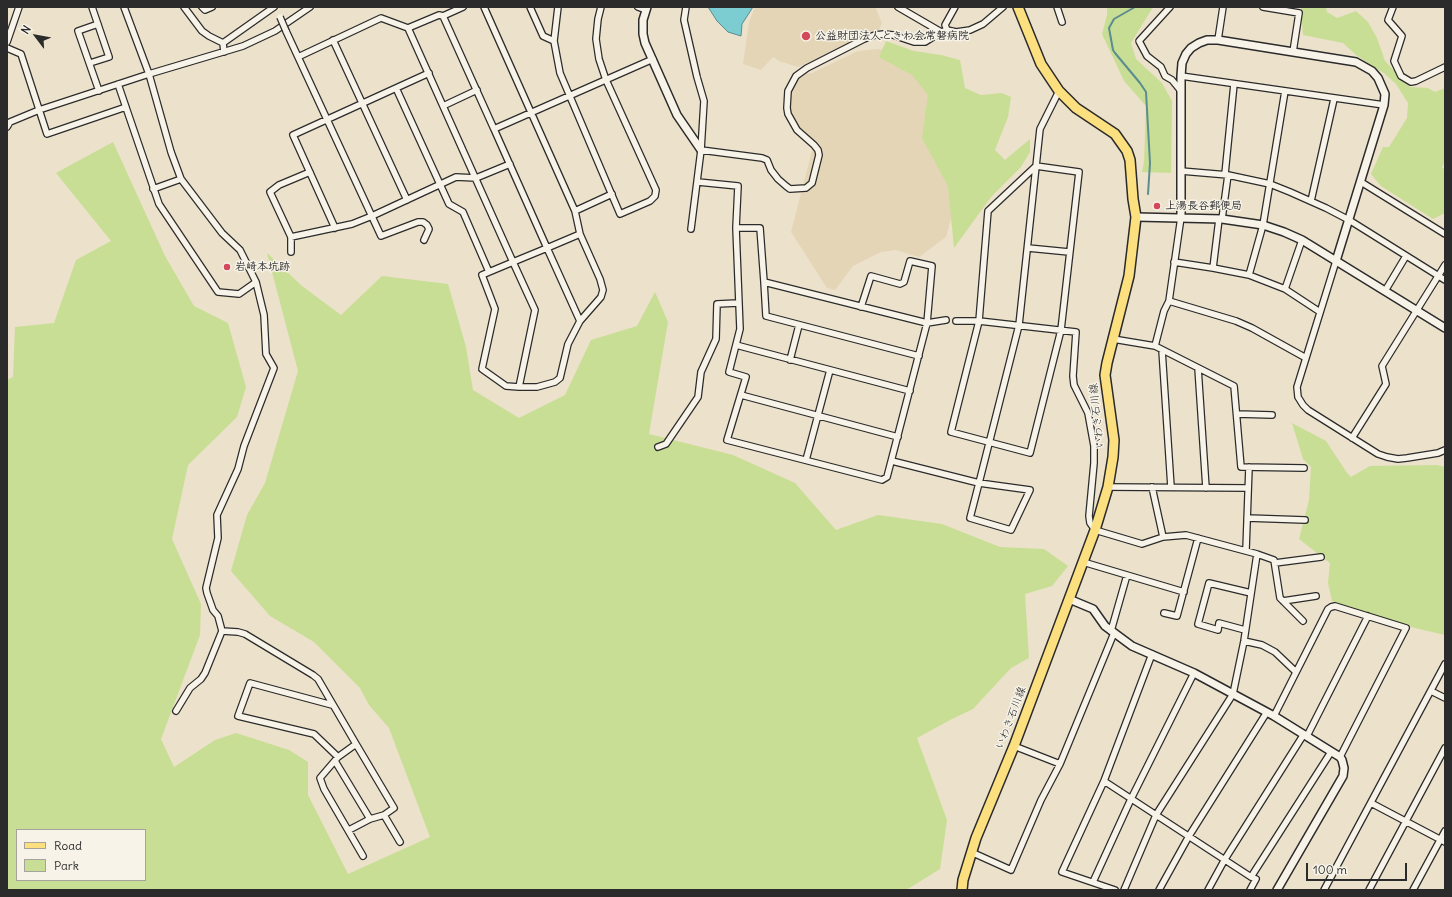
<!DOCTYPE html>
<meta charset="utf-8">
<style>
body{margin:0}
#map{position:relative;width:1452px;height:897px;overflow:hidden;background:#ece1cb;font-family:Delius,sans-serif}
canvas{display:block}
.frame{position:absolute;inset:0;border:8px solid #2b2b2b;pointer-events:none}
.legend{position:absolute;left:16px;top:829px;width:130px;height:52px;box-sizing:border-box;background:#f7f3e8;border:1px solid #a5a39c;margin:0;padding:5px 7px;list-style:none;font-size:12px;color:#2b2b2b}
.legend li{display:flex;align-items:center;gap:8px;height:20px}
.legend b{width:20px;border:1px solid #a5a39c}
.north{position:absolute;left:16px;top:16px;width:40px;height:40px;-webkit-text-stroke:3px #f7f3e8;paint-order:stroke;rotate:302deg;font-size:11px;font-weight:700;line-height:16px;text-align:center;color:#2b2b2b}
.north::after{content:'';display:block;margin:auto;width:14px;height:18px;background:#2b2b2b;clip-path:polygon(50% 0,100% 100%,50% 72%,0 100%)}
.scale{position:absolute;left:1306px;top:863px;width:101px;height:18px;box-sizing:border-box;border:2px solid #2b2b2b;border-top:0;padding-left:5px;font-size:12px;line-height:14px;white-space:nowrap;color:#2b2b2b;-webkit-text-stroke:3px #f7f3e8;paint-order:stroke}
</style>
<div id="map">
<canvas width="1452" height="897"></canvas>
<div class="frame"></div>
<ul class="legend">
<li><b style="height:5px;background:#fce080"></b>Road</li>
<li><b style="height:11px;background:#c8de94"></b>Park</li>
</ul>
<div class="north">N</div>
<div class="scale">100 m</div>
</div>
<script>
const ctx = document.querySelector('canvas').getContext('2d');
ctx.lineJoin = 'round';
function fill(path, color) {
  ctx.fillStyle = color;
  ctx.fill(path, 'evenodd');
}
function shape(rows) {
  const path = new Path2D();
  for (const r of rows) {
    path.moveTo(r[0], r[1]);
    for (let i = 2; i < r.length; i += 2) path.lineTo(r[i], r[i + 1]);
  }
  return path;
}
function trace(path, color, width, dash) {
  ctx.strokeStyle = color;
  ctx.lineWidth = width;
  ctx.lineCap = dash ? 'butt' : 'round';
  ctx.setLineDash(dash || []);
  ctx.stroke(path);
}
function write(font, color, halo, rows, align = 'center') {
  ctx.font = font + ' Delius,"Klee One",sans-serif';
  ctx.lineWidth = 3;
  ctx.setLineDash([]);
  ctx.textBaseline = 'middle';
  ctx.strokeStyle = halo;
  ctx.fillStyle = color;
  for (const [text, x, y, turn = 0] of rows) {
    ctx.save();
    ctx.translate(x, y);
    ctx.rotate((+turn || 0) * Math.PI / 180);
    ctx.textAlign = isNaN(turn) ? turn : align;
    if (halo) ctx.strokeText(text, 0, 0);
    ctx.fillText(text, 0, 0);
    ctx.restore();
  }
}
fill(shape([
 [755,7,876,7,876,9,882,23,879,30,850,42,830,54,798,67,779,61,773,57,761,70,743,64,749,22],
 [879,49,901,54,930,79,959,190,946,237,919,257,896,250,881,252,853,266,835,290,827,288,791,232,813,147,797,128,788,112,789,88,795,75,812,73,858,51]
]), '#e4d5b7');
fill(shape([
 [1107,7,1153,7,1131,43,1136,59,1162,83,1172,101,1171,173,1142,172,1144,162,1146,106,1124,81,1102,34,1107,15],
 [1301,7,1326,7,1327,12,1337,18,1356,11,1368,22,1377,38,1385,61,1410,87,1428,88,1435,92,1445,88,1445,160,1442,168,1445,169,1445,213,1433,219,1381,186,1371,174,1383,147,1389,147,1407,118,1408,103,1396,84,1385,74,1356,55,1343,43,1303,35],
 [886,41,914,51,941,55,960,60,965,88,981,95,1002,93,1011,97,1008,117,995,150,1005,160,1030,139,1030,152,1021,167,991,197,954,248,948,186,922,138,928,95,912,75,879,57],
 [113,142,165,256,194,306,228,323,246,387,237,417,188,465,172,539,201,604,200,635,161,739,174,767,215,740,236,733,289,750,308,762,308,795,348,874,430,837,389,728,369,705,360,688,314,642,270,616,231,571,247,515,265,483,298,371,267,253,302,286,341,315,382,276,448,284,466,347,473,390,519,418,565,395,591,340,637,326,655,292,668,322,649,434,733,455,795,483,836,530,878,515,942,524,1000,547,1044,549,1068,566,1052,586,1025,594,1029,658,1011,668,973,709,952,719,917,738,947,820,940,869,906,890,7,890,7,380,13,377,15,327,54,323,76,260,111,241,56,173],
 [17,830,145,830,145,880,17,880],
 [1292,423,1326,441,1347,473,1351,477,1370,466,1437,465,1445,467,1445,635,1415,628,1332,601,1328,583,1330,563,1299,539,1309,500,1311,467,1303,459]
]), '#c8de94');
const water = shape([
 [708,7,753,7,742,24,741,36,728,32,717,21,708,7]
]);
fill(water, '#7bcdd2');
trace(water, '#5b8c8f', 1);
trace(shape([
 [1135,7,1114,19,1109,28,1113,50,1115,53,1140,83,1146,92,1150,163,1148,194]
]), '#5b8c8f', 2);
const minor = shape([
 [124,7,149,74,171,152,181,179,222,233,240,250,256,282,264,315,266,354,274,368,244,446,238,469,217,515,218,538,206,588,207,593,213,610,218,616,222,631,238,632,245,634,313,675,318,679,356,744],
 [184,7,202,31,209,36,223,43],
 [202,7,205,10,212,7],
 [484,7,575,211,580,234],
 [530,7,543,36,554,41],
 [558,7,554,41,560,73,620,214,650,201,655,196,656,190,606,80,599,59,596,39,598,19,601,7],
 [638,7,646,10],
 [686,7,684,20,697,77,704,101,701,150,691,229],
 [898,7,941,32],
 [1057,7,1062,22],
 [1170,7,1139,41,1147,56,1161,67,1165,76,1172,80,1181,91],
 [1263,7,1299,13,1293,52],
 [1393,7,1388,20,1402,36,1394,61,1401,76,1411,82,1416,81,1445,67],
 [443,16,494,129],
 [98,24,78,31,99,91],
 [408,28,513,262,535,310,519,387,506,386,482,369,495,309,482,275,489,272,513,262,547,248,580,321,601,297,603,290,600,279,580,234,547,248,494,129,653,59],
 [947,30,945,25,955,7],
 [286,31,381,236,418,222,423,222,427,225,429,229,424,240],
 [333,40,407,200],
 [1218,40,1223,7],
 [7,42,19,7],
 [7,48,21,54,47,134,126,107],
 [224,52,223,43,274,7],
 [298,57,381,18,408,28,439,15,443,16,463,7],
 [90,63,109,57,92,7],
 [1181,76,1384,105],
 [118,84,159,204,218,292,239,294,256,282],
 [396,88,449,204,463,212,489,272],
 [443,106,477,90],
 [7,127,10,122,39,110,149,74,243,46,275,31,310,7],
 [701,150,762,158,767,160,771,170,778,179,786,186,790,189,806,188,812,183,819,155,818,150,814,145,797,130,788,114,787,108,788,91,796,76,807,68,864,39,875,35,884,34,893,35,914,42,925,42,941,32,947,30,956,32,970,30,983,24,1003,7],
 [1036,166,1079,172,1061,330,1030,453,951,432,979,321,988,211,1036,166],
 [1181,171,1228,175,1270,184,1290,192,1326,208,1349,220,1445,280],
 [1225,174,1234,84],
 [698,182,738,186,736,228,740,329,729,372,746,377,727,440,882,480,887,477,927,323,932,266,910,261,904,282,900,284,871,276,861,307],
 [1361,182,1445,234],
 [153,189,181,179],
 [1311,201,1334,99],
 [575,211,612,194],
 [1222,219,1228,175],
 [335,228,293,135,429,73],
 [736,228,760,228,764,282],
 [291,237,352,224,372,216,456,177,476,178,510,164],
 [1028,248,1069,252],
 [291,252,291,237,270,192,279,185,310,172],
 [1336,261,1297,387,1298,397,1303,405,1308,410,1378,454,1387,457,1398,459,1407,458,1438,453,1445,450],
 [1174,262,1213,268,1249,275,1285,289,1320,312],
 [1213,268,1219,219],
 [1249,275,1263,225,1285,91],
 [1285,289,1302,240],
 [1385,291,1406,256],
 [1169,301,1236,321,1252,328,1306,358],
 [956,321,979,321,1076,332,1073,376,1074,385,1088,413,1094,446,1094,463,1089,516,1090,523,1095,530,1142,544,1163,537,1186,535,1257,554,1244,641,1233,694,1156,815,1124,890],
 [1113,339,1155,346,1234,386,1241,467,1304,468],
 [736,345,910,391],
 [1155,346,1164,311,1169,301,1181,217],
 [1162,350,1171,487],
 [919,356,766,316,764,282,927,323,946,320],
 [790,360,799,325],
 [1198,368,1206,488],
 [519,387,537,387,555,382,560,378,568,344,580,321],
 [741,395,898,437],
 [1237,414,1272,415],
 [1352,438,1386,384,1382,366,1445,265],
 [658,447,666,444,698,397,701,372,716,339,717,304,738,303],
 [806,460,830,370],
 [892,461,979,483,1030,490,1011,530,970,518,979,483,1019,325,1040,129,1059,91],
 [1108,487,1248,488],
 [1152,487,1163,537],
 [1247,518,1305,520],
 [1246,550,1249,467],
 [1257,554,1274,560,1280,598,1303,621],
 [1083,562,1184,592],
 [1275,563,1321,557],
 [1283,601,1316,596],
 [1164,613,1177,616,1198,538],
 [1245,630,1219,623,1218,630,1198,624,1209,583,1251,593],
 [1111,631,1127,575],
 [1244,641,1262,645,1275,652,1296,672],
 [1431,691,1445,698],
 [332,705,250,683,238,716,314,734,338,757],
 [176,711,190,688,201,679,205,673,222,631],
 [1274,716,1328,609,1331,607,1335,606,1406,628,1340,757],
 [1307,736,1368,616],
 [1014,746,1060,764],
 [335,761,370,819],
 [1104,781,1251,877],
 [1371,803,1445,842],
 [384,815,400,842],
 [349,830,370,819,384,815,394,808,356,744,338,757,320,778,324,789,363,856],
 [971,852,1011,870,1041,800,1060,764,1114,633],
 [1093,882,1131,799,1194,673],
 [1115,890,1062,872,1104,781,1152,654],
 [1159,890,1189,836,1267,712],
 [1208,890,1225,859,1304,734],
 [1250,890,1256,879,1251,877,1331,752],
 [1324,890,1445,664],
 [1369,890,1445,748],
 [1413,890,1445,831]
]);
const tertiary = shape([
 [647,7,643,20,643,34,645,43,677,115,701,150],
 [1136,217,1222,219,1263,225,1284,232,1302,240,1445,328],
 [1181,217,1181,76,1182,63,1186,54,1191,48,1199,43,1207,40,1218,40,1356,62,1372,71,1378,78,1385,94,1384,105,1336,261],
 [1069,599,1093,609,1105,626,1132,646,1194,673,1274,716,1340,757,1342,760,1344,768,1343,776,1277,890]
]);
const primary = shape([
 [962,890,963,880,976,838,1014,746,1095,530,1108,487,1113,457,1114,440,1105,375,1107,363,1129,276,1136,217,1133,199,1130,160,1127,151,1115,134,1076,108,1059,91,1041,64,1018,7]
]);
trace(minor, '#2b2b2b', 8);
trace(tertiary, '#2b2b2b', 10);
trace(primary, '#2b2b2b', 12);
trace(minor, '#f7f3e8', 5.5);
trace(tertiary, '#f7f3e8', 7);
trace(primary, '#fce080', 9);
const minorBridge = shape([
 [280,17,286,31]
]);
trace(minorBridge, '#2b2b2b', 8, []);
trace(minorBridge, '#f7f3e8', 5.5);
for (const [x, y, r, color] of [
 [806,36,5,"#d1495b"],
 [1157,206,4,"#d1495b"],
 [227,267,4,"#d1495b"]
]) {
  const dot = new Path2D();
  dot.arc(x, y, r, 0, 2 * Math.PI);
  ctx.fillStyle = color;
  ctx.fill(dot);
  trace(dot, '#f7f3e8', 1.5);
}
write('bold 11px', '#2b2b2b', '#f7f3e8', [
 ["公益財団法人ときわ会常磐病院",815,36],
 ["上湯長谷郵便局",1165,206],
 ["岩崎本坑跡",235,267]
], 'left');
write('11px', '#2b2b2b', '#f7f3e8', [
 ["いわき石川線",1097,416,-96],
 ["いわき石川線",1011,718,-69]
]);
</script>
